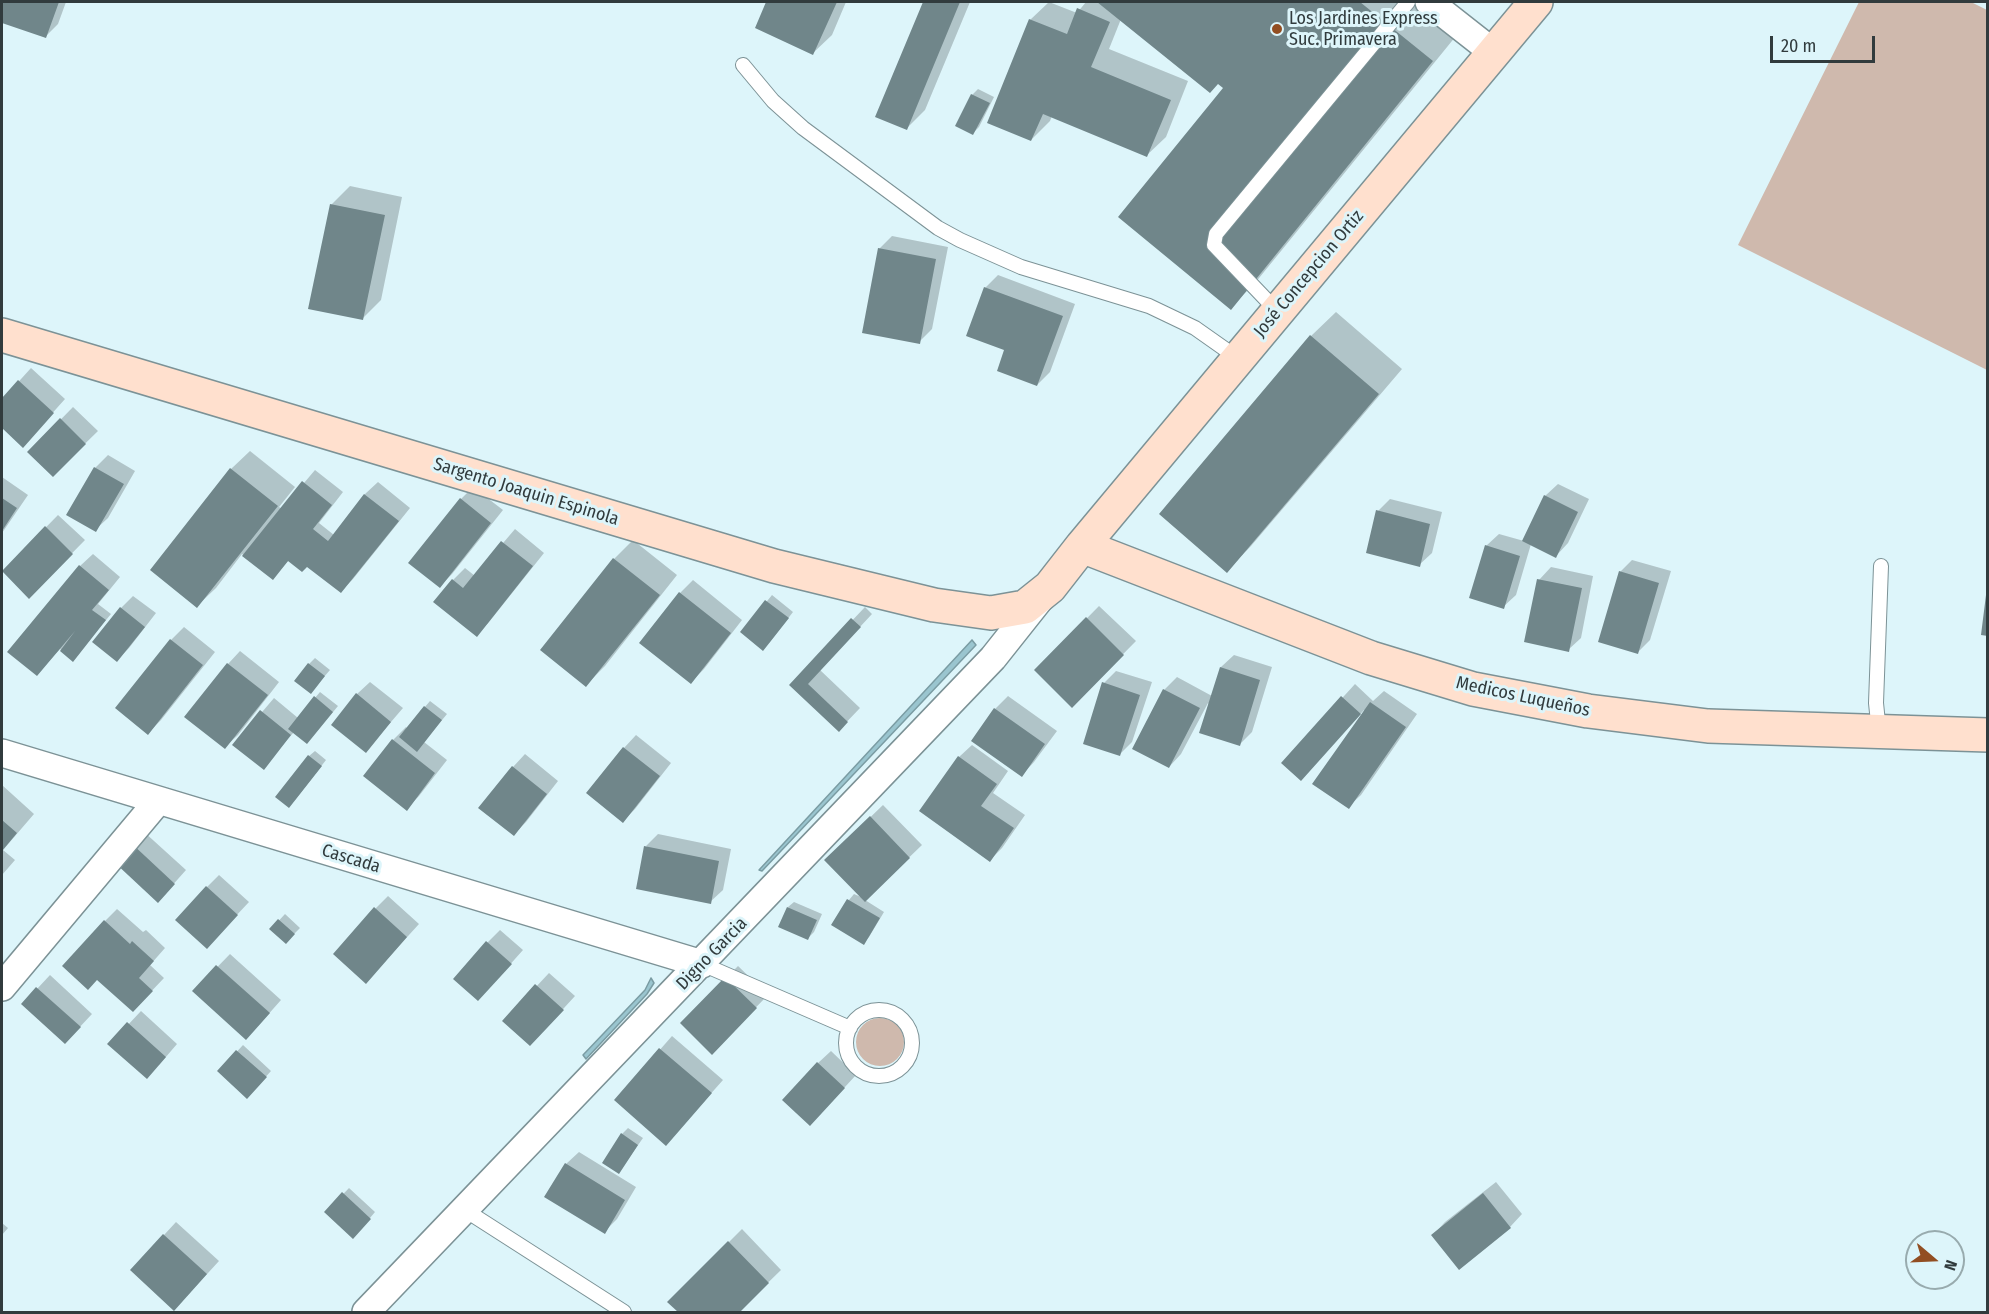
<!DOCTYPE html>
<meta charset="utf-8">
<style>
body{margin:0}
#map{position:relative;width:1989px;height:1314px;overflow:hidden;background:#ddf5fa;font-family:"Fira Sans Condensed",sans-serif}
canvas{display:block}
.frame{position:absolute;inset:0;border:3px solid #313b3d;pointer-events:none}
.north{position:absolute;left:1905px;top:1230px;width:60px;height:60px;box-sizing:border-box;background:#ddf5fa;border:2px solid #98abae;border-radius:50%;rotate:109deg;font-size:16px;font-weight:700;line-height:24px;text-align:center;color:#313b3d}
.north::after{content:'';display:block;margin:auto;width:21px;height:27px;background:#924e22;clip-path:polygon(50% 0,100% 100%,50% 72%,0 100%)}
.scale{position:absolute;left:1770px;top:36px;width:105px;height:27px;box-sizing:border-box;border:3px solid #313b3d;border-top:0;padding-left:8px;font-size:18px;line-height:21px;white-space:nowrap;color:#313b3d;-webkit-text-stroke:4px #ddf5fa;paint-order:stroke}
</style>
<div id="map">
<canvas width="1989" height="1314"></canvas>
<div class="frame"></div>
<div class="north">N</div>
<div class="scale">20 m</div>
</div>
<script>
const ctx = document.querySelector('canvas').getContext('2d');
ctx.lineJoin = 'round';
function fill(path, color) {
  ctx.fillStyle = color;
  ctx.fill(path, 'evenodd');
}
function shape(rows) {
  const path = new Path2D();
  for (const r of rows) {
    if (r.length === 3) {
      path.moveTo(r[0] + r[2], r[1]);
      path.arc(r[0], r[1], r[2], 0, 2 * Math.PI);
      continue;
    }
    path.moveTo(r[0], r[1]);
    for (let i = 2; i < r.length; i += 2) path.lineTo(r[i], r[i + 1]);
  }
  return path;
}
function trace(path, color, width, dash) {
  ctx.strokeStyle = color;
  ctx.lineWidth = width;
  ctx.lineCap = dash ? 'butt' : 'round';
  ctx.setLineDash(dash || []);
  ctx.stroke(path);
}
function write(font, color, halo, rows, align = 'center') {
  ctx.font = font + ' "Fira Sans Condensed",sans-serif';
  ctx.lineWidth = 6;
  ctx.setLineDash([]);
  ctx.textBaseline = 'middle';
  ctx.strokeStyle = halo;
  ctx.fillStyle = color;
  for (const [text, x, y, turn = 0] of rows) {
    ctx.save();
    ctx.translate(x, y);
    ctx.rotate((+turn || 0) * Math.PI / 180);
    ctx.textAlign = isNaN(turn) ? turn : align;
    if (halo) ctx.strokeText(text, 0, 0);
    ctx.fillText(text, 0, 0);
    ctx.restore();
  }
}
fill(shape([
 [1859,2,1971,2,1987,10,1987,370,1738,245],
 [880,1042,24]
]), '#cfb9ad');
const water = shape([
 [972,640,976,645,762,871,759,870,972,640],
 [651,978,654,983,647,994,586,1059,583,1055,645,990,651,978]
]);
fill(water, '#9ac5cf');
trace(water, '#7a9ca3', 1.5);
fill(shape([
 [2,2,66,2,58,24,46,36,2,21],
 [768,2,846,2,832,35,813,53,757,27],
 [925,2,970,2,925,110,906,129,877,116],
 [1049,2,1077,13,1086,2,1414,2,1456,36,1255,283,1231,307,1225,88,1121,19,1109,49,1188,81,1166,137,1147,155,1052,116,1050,121,1031,140,1030,20],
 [978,89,994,97,979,127,973,133,972,95],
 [350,186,402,197,381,300,362,319,331,205],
 [892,236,948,247,932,329,919,342,879,249],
 [998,275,1075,304,1050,372,1037,385,1006,349,985,288],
 [1336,312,1402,369,1251,546,1227,571,1161,514,1311,336],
 [31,368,65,399,23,446,2,426,2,400],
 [73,407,98,431,53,475,29,452],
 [250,451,295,487,279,507,282,509,315,470,343,492,319,523,334,535,365,494,378,482,410,508,353,579,341,591,308,565,289,560,273,578,242,554,216,588,197,606,231,469],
 [108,455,135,471,108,518,95,530,95,468],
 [2,477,28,495,2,533],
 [1558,484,1589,499,1568,543,1556,556,1531,544,1516,595,1503,607,1486,546,1499,534,1524,541,1545,496],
 [473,487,503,510,452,574,440,586,461,499],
 [1390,499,1442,512,1432,553,1419,565,1378,511],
 [58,515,85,540,29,597,3,571],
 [515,529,544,553,489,622,477,635,453,580,465,568,475,576],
 [633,540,677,575,605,666,586,685,543,650,614,559],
 [93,554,120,577,98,604,111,614,73,660,60,649,37,674,80,566],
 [1632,560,1671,571,1650,640,1638,652,1620,572],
 [1551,567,1593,576,1581,638,1568,650,1539,580],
 [693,580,742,620,704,669,691,682,641,643,680,593],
 [772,595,793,612,769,643,742,632],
 [133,596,156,613,129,648,117,660,121,608],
 [1099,606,1136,641,1072,706,1036,670],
 [865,607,872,614,820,670,860,708,839,730,791,685],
 [184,627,215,652,161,720,148,733,117,708,171,640],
 [240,651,279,682,238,735,225,747,186,716,228,664],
 [1234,655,1272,667,1252,732,1240,744,1208,703,1181,754,1169,767,1134,748,1164,690,1177,677,1212,696,1221,667],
 [315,658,330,670,316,686,309,664],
 [1116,671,1152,682,1132,742,1120,754,1104,683],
 [370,682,403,708,366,751,357,694],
 [1355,684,1373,701,1384,691,1417,714,1361,795,1348,807,1365,712,1364,710,1313,766,1283,763],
 [320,692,338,706,313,736,294,732,263,768,234,745,274,698,298,718],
 [1008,696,1057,731,1034,762,1022,775,973,740,995,709],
 [430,701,447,714,424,742,447,760,419,796,406,809,365,776,393,740,406,727,407,728],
 [636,735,671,763,635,809,623,821,624,748],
 [972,745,1008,771,993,793,1025,815,1002,848,990,860,921,811,959,757],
 [315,751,326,760,295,800,309,756],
 [525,754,558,781,526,822,514,834,513,767],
 [2,785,34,814,3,850,15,860,2,875],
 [883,805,922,845,865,900,884,912,869,937,863,943,833,925,849,900,854,894,861,897,826,860],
 [143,831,186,870,170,888,115,861],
 [658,834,731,849,723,890,710,902,646,846],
 [219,875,249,902,219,934,207,887],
 [388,896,419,924,378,969,376,908],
 [794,902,822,914,814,932,808,938,788,907],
 [117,909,143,932,146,930,165,948,150,965,164,978,145,998,105,921],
 [285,914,300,928,286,942,272,928],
 [500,930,523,950,490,987,487,943],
 [230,954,281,1000,258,1026,194,991],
 [738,966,768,995,724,1040,726,978],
 [549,973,575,996,542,1032,504,1021],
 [50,975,92,1014,77,1030,23,1004],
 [141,1011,177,1044,159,1065,110,1044],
 [672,1036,723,1080,666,1144,616,1100],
 [243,1045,271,1071,253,1091,219,1071],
 [831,1051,856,1075,822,1112,818,1063],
 [628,1128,643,1138,619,1172,622,1134],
 [579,1152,636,1187,617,1219,604,1232,566,1164],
 [1496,1182,1522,1214,1510,1227,1433,1235,1445,1222],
 [349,1188,375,1212,359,1231,326,1212],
 [176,1222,219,1261,187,1296,164,1235],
 [2,1223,8,1228,2,1235],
 [742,1229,781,1270,738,1312,680,1312,669,1302]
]), '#0003');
fill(shape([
 [2,2,59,2,46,38,2,23],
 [766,2,837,2,813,55,755,28],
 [923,2,960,2,907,130,875,117],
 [1097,2,1360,2,1433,61,1231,310,1118,217,1223,88,1218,84,1210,93],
 [1077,8,1110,22,1091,67,1171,100,1147,157,1043,114,1031,141,987,123,1029,19,1067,34],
 [971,94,990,103,973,135,955,126],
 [330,204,385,215,363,320,308,309],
 [878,248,936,259,920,344,862,333],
 [984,287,1063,316,1037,386,997,371,1004,350,966,336],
 [1310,335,1379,394,1227,573,1159,514],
 [18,380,54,413,23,448,2,428,2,398],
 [60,418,86,444,53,477,27,452],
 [94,467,124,484,96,532,66,515],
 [230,468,278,506,197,608,150,570],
 [302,481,332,505,313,529,328,541,364,494,399,521,341,593,307,567,302,572,288,561,273,580,242,556],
 [1544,495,1578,512,1556,558,1522,541],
 [2,498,17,508,2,531],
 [460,498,491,523,440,588,408,563],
 [1376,510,1430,524,1420,567,1366,553],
 [45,526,73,554,29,599,2,571],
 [501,541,533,566,477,637,433,602,452,579,463,588],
 [1485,545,1520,556,1504,609,1469,598],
 [613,558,660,595,586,687,540,650],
 [79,565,109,590,92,610,106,620,73,662,60,651,75,631,37,676,7,652],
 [1619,571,1659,583,1638,654,1598,642],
 [1537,579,1582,588,1569,652,1524,642],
 [679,592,731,633,691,684,639,643],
 [1986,595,1988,595,1988,636,1981,635],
 [765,600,789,618,763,651,740,632],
 [120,607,145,627,117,662,92,642],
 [1086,617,1124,655,1072,708,1034,670],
 [851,618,861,627,808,684,848,722,839,732,789,685],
 [170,639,203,665,148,735,115,708],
 [227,663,268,695,225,749,184,717],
 [308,663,325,676,311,694,294,681],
 [1220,667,1260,680,1240,746,1199,733],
 [1102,682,1140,695,1120,756,1083,744],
 [1163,689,1200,708,1169,768,1132,749],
 [356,693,391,722,366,753,331,725],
 [314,696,333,712,307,744,288,729],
 [1341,696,1361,714,1301,781,1281,763],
 [1370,702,1406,727,1349,809,1312,784],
 [424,706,442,720,417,752,399,737],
 [994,708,1045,744,1022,777,971,741],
 [260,710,291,735,264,770,232,745],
 [392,739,435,773,407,811,363,776],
 [623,747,660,776,623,823,586,793],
 [308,755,322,766,289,808,275,797],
 [958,756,997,784,981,806,1014,828,990,862,919,811],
 [512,766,547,794,514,836,478,808],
 [870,816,910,858,865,902,824,860],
 [2,820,17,833,2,851],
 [130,842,175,884,158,903,113,861],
 [644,846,719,861,711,904,636,889],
 [206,886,238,915,207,949,175,920],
 [847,899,880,918,864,945,831,925],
 [374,907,407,937,366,984,333,954],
 [787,907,817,920,808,940,778,927],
 [278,919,295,934,286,944,269,929],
 [104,920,130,944,132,941,154,961,139,978,153,991,133,1012,97,980,88,990,62,966],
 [486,941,512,964,478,1001,453,979],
 [216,965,270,1013,246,1040,192,991],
 [725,977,757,1008,712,1055,680,1023],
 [535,984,564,1010,530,1046,502,1021],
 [36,987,81,1027,65,1044,21,1004],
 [127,1022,166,1057,147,1079,107,1044],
 [659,1048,712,1093,666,1146,614,1100],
 [236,1050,267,1077,247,1099,217,1071],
 [817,1062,845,1088,810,1126,782,1100],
 [621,1133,638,1145,619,1174,602,1163],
 [565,1163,625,1200,605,1234,544,1197],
 [342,1192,371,1219,353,1239,324,1212],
 [1483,1193,1511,1228,1459,1270,1431,1235],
 [163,1234,207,1274,174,1311,130,1270],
 [728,1241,769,1283,740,1312,678,1312,667,1302]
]), '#70868a');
const lane = shape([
 [743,65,773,101,803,128,938,228,960,240,1021,267,1149,306,1195,328,1239,359],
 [1278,312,1214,245,1216,234,1408,2],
 [1879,732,1876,703,1881,566],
 [702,964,850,1028],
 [879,1043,33],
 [465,1210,624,1312]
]);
const street = shape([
 [1429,2,1494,53],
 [2,753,702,964],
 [2,987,158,801],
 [366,1312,993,658,1043,595]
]);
const secondary = shape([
 [2,335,774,566,934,605,991,613,1025,607,1050,587,1082,546,1536,2],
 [1082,546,1371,658,1473,689,1588,711,1708,726,1988,735]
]);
trace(lane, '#7c9296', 16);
trace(street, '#7c9296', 30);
trace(secondary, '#7c9296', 36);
trace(lane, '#fff', 14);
trace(street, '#fff', 27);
trace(secondary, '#ffe0ce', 33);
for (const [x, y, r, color] of [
 [1277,29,6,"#924e22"]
]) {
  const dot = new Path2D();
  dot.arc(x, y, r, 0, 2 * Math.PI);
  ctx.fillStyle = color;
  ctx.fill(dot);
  trace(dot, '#ddf5fa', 2);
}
write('18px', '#313b3d', '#ddf5fa', [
 ["Los Jardines Express",1289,19],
 ["Suc. Primavera",1289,40]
], 'left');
write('18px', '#313b3d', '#ddf5fa', [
 ["José Concepcion Ortiz",1309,274,-50],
 ["Sargento Joaquin Espinola",526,492,17],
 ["Medicos Luqueños",1523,697,12],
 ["Cascada",351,859,17],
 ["Digno Garcia",712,954,-46]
]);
</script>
